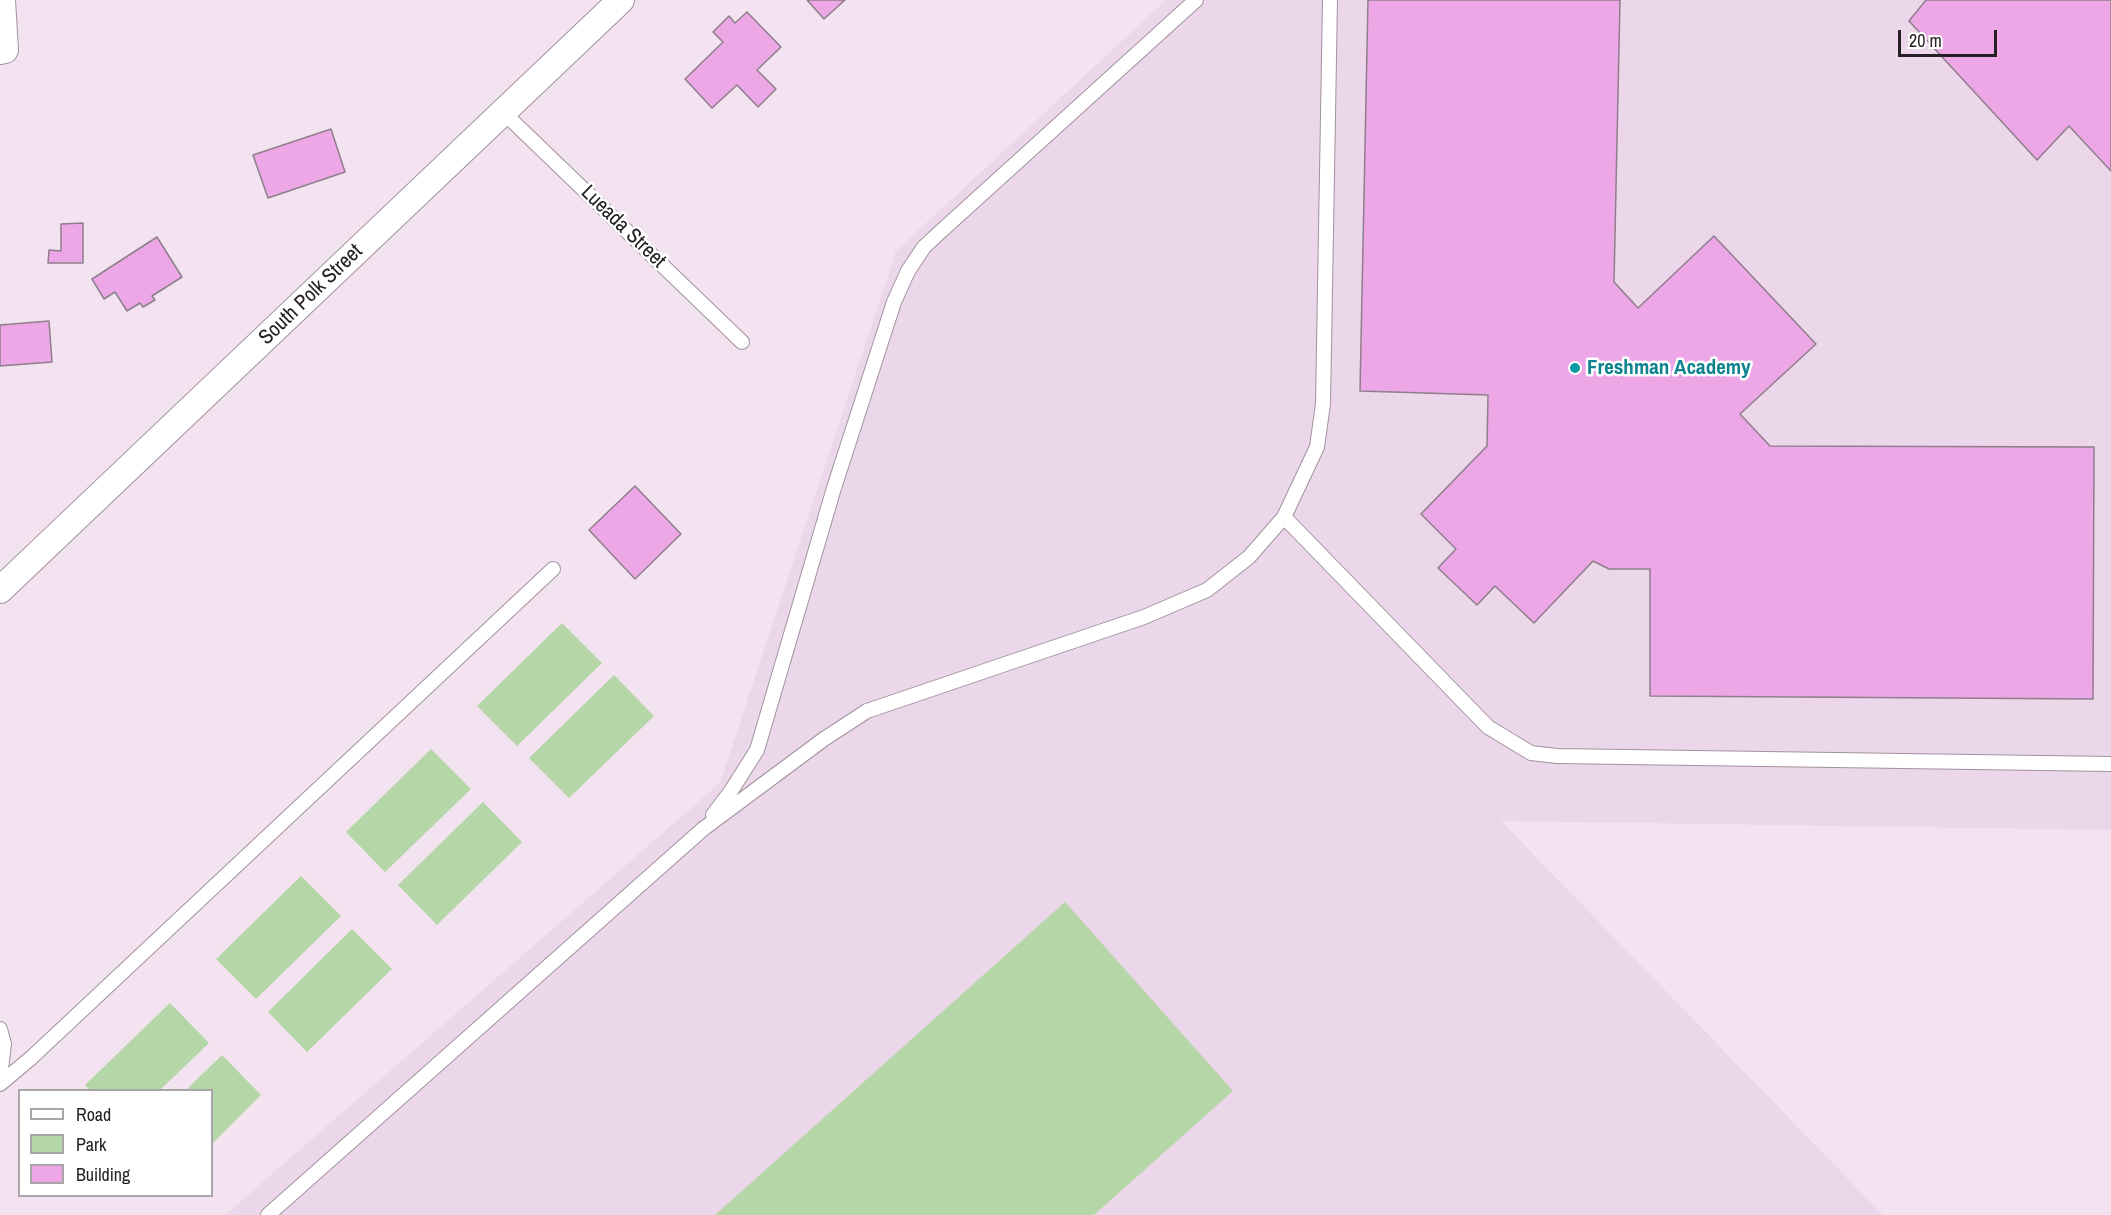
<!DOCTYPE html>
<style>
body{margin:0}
#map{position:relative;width:2111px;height:1215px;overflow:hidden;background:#f3e3f1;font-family:"Archivo Narrow",sans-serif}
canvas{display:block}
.legend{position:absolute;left:18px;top:1089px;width:195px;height:108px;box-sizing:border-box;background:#fff;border:2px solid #a8a6a8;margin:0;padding:8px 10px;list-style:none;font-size:18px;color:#262025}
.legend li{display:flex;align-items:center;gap:12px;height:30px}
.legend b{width:30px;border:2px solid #a8a6a8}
.scale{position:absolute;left:1898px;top:30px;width:99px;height:27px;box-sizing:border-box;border:3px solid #262025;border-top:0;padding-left:8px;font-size:18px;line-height:21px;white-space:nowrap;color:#262025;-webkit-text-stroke:4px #fff;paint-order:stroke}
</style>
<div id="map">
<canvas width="2111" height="1215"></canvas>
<ul class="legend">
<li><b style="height:8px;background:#fff"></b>Road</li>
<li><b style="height:16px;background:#b5d6a6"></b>Park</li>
<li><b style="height:16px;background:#eda6e6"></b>Building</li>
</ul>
<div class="scale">20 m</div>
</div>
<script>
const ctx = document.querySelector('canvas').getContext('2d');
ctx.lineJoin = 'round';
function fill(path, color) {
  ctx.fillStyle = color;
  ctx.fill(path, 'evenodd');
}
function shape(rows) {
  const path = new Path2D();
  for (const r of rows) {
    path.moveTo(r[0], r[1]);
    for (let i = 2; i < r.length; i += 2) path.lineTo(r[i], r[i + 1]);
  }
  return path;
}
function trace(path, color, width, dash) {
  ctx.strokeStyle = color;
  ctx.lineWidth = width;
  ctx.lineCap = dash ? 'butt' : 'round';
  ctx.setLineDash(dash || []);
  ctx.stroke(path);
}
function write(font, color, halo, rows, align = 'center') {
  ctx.font = font + ' "Archivo Narrow",sans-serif';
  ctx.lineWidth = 5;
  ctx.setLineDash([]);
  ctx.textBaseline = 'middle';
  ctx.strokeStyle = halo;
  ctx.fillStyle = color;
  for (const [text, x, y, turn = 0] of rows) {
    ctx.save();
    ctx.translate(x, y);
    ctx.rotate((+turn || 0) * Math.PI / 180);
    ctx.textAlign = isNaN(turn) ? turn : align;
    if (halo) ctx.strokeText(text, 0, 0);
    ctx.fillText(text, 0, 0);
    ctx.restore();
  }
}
fill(shape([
 [1166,0,2111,0,2111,830,1501,821,1883,1215,225,1215,720,783,896,251]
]), '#ecd6e9');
fill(shape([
 [562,623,602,663,517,746,477,706],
 [614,675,654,716,569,798,529,758],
 [431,749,471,789,385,872,346,832],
 [483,802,522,842,437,925,398,885],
 [301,876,341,916,256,999,216,959],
 [1065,902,1233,1091,1094,1215,715,1215],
 [352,929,392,969,307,1052,268,1012],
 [170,1003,209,1043,160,1090,90,1090,85,1085],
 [222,1055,261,1095,212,1144,212,1090,186,1090]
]), '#b5d6a6');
const building = shape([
 [807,0,845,0,824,19,807,0],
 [1368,0,1620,0,1614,282,1638,308,1714,236,1816,344,1740,414,1770,446,2094,447,2093,699,1650,696,1650,569,1609,569,1593,561,1534,623,1495,586,1477,605,1438,568,1456,549,1421,514,1487,446,1488,395,1360,391,1368,0],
 [1926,0,2111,0,2111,171,2069,126,2037,160,1909,21,1926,0],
 [747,12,781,47,757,70,776,89,758,107,737,85,712,108,685,79,723,42,713,32,729,16,735,23,747,12],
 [331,129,345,172,268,198,253,155,331,129],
 [83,223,83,263,48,263,49,250,61,251,61,224,83,223],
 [157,237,182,277,152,296,155,300,143,307,140,303,127,311,115,292,104,299,92,279,157,237],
 [49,321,52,362,0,366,0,325,49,321],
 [635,486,681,534,635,579,589,530,635,486]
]);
fill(building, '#eda6e6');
trace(building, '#8d7f8b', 1.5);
const service = shape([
 [503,112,742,342],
 [1284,517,1488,727,1531,753,1557,756,2111,764],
 [713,815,731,791,757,750,834,488,894,302,908,271,924,247,939,233,1196,0],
 [0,1029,4,1044,0,1078],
 [0,1084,31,1058,553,569],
 [268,1215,703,829,824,739,867,711,1144,617,1207,590,1249,557,1284,517,1317,447,1323,404,1330,0]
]);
const minor = shape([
 [0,51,5,50,2,0],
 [0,590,621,0]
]);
trace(service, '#a1929f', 16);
trace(minor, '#a1929f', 28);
trace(service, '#fff', 14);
trace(minor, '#fff', 26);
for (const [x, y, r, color] of [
 [1575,368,6,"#0f9aa8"]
]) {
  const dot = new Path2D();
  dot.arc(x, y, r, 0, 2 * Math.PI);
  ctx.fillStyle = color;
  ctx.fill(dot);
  trace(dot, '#fff', 2);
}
write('21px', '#262025', '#fff', [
 ["Lueada Street",623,227,44],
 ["South Polk Street",311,295,-44]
]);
write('bold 21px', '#0d838f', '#fff', [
 ["Freshman Academy",1587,368]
], 'left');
</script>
